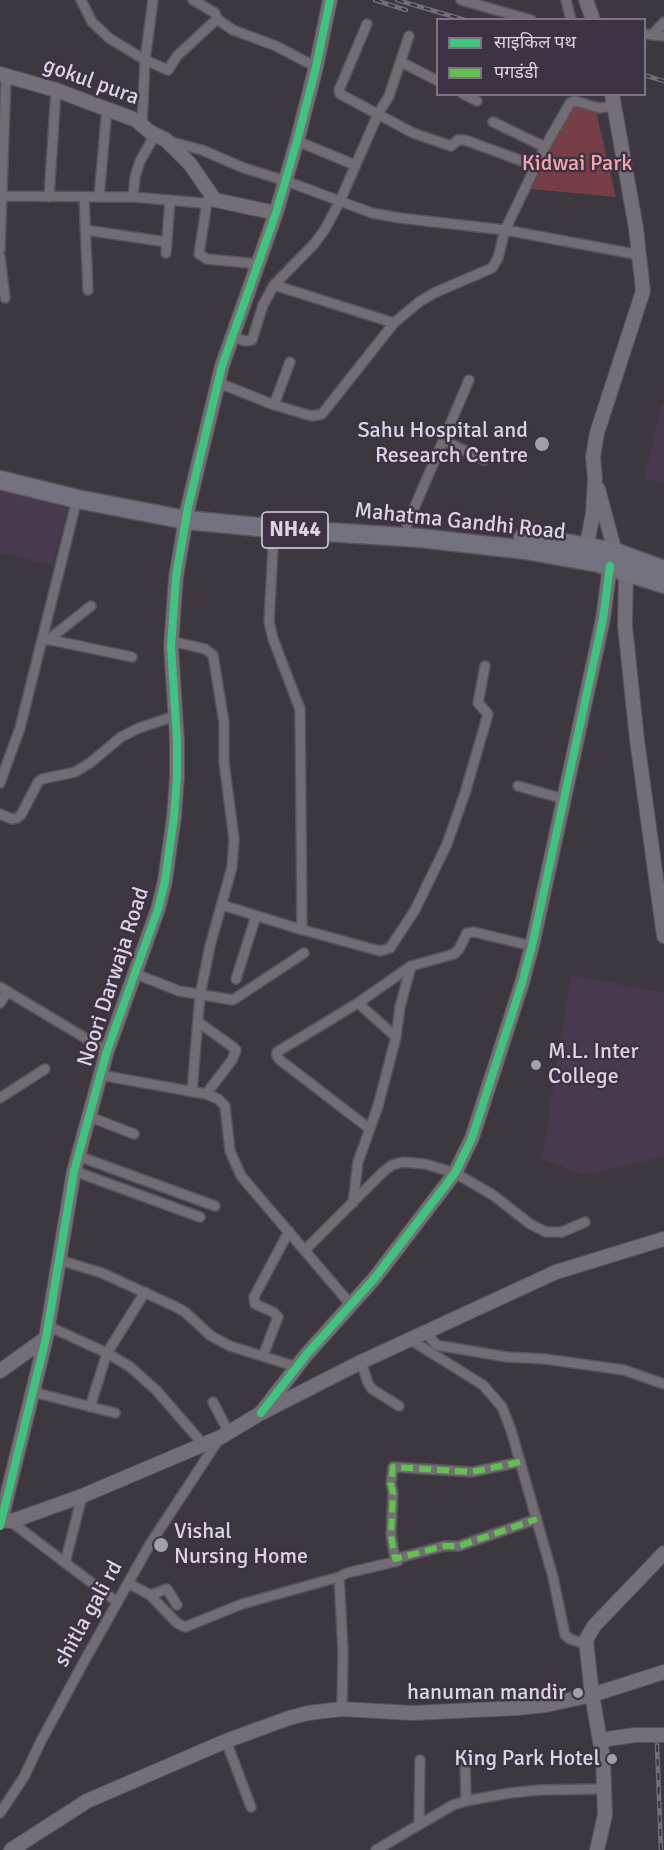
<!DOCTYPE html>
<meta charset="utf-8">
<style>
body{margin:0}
#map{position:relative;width:664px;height:1850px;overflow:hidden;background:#3d3740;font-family:Signika,"Noto Sans Devanagari",sans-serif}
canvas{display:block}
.legend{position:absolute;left:436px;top:18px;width:210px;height:78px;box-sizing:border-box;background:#3e3344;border:2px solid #7d7482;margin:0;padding:8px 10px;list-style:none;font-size:18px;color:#dbd5e0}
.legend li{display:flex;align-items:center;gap:12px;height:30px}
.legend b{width:30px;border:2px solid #7d7482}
</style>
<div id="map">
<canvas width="664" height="1850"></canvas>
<ul class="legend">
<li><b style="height:8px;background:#40c37c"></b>साइकिल पथ</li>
<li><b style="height:8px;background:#63c152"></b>पगडंडी</li>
</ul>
</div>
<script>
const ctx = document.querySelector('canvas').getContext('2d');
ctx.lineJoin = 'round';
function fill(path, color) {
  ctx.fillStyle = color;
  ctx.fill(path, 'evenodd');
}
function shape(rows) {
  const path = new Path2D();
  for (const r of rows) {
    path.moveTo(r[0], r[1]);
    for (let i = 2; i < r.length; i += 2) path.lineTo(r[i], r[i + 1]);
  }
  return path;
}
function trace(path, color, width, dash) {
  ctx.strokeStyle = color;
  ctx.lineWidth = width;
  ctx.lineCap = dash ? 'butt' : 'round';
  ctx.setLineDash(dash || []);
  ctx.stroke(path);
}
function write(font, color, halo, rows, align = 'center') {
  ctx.font = font + ' Signika,sans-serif';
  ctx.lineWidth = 5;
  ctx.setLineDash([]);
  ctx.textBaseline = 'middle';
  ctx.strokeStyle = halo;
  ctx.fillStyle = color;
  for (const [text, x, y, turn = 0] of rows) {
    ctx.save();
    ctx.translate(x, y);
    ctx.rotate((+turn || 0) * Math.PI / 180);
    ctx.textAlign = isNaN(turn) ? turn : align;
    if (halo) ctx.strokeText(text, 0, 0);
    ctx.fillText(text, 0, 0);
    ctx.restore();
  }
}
fill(shape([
 [662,402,664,403,664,483,645,479],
 [0,488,68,509,52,565,0,552],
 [571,975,664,993,664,1156,584,1175,542,1159]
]), '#483b50');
fill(shape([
 [572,105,596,111,616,197,531,189]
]), '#773e46');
const street = shape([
 [81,0,92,22,109,38,145,60,168,70,177,56,217,19,215,13,193,0],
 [461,0,531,20],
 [566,0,571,20],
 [217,19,233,30,276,46,316,67],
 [367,24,339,90,340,94,413,133,451,146,458,140,465,140,536,166],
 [644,34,664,36],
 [652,35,664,22],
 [401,62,438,81],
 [463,94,477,101],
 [493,122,545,147],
 [142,124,145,60,153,0],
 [168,141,202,150,244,168,286,181,372,213,400,218,505,230,640,255],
 [297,141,355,165],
 [0,196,133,197,202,203,215,200],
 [49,197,56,90],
 [84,197,88,290],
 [99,197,107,108],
 [133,197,135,177,140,161,155,135],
 [207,202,199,254,207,259,259,264],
 [85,230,167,242],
 [0,250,6,76],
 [166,253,170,200],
 [0,257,5,298],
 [274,285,394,323],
 [233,337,245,341,252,340,263,305,274,285,315,243,325,229,340,201,378,114,389,96,409,36],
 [219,383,274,405,312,416,322,414,394,323,419,302,434,293,492,268,498,258,505,230,545,147,570,103,575,101,599,108,614,106],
 [274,405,290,362],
 [443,440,484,460],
 [407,525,469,380],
 [274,529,269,622,273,639,300,709,302,930],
 [48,640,91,606],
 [51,640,132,657],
 [171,641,205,649,213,655,224,722,224,762,234,839,232,867,210,946,200,995,192,1092],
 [0,783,20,728,77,499],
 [518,786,564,799],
 [0,814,12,819,17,818,21,815,38,782,42,779,75,772,90,763,121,737,139,728,175,716],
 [222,905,296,928,380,951,390,948,415,910,447,844,465,793,488,714,478,703,485,666],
 [136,974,179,991,233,1000,304,953],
 [236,979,256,916],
 [0,987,107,1051],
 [0,1003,8,991],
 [358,1003,396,1037],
 [198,1022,233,1047,236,1050,232,1060,206,1094],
 [100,1075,206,1094,218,1099,225,1106,230,1151,241,1176,352,1306],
 [0,1098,45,1069],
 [90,1117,134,1134],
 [370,1129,280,1060,277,1056,277,1052,358,1003,411,966,454,954,459,949,467,933,474,932,532,946],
 [78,1156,215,1206],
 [74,1171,200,1217],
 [353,1203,358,1162,378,1106,396,1037,400,1007,411,966],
 [306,1249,383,1172,392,1165,403,1162,425,1164,455,1173,493,1195,530,1224,546,1232,562,1232,585,1222],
 [59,1260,102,1273,174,1306,185,1312,211,1336,230,1346,297,1367],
 [48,1326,107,1353,129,1366,156,1390,203,1444],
 [426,1332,436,1345,507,1357,545,1359,624,1370,664,1384],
 [409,1339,483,1385,502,1407,511,1430,553,1577,565,1635,570,1639,585,1644],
 [263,1356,278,1317,273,1312,255,1304,254,1297,289,1231],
 [361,1362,368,1383,372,1389,399,1406],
 [33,1392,115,1413],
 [213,1402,229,1433],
 [90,1407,107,1353,145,1292],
 [520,1462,472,1472,393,1467,391,1484,393,1493,391,1535,395,1559,444,1546,459,1546,537,1519],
 [10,1521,117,1602],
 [65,1563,82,1496],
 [128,1583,150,1595,167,1589,177,1605],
 [150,1595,177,1623,185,1627,242,1604,339,1577],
 [342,1709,343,1651,339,1577,347,1573,398,1561],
 [226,1741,251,1807],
 [465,1759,466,1801],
 [0,1813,24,1777,41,1741,86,1658,150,1544,219,1439],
 [419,1824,420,1760],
 [376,1850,453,1805,466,1801,509,1793,540,1790,604,1789]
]);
const secondary = shape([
 [586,0,593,20],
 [0,74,56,90,136,120,150,132,166,140,190,164,215,200,276,213],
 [598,489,615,552],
 [585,555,593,513,595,478,593,457,597,433,643,291,636,228,612,94],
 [626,571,625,626,637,740,664,936],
 [0,1371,46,1338],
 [261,1413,306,1355,374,1279,455,1173,472,1138,522,983,532,946,603,619,610,566],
 [0,1520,10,1521,18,1519,82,1496,221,1437,261,1413,361,1362,556,1272,664,1239],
 [1,1520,46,1338,74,1171,107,1051,158,909,165,881,174,817,177,777,177,740,171,646,176,577,188,507,222,366,276,213,297,141,316,67,330,0],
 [601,1740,635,1735,664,1735],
 [11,1850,87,1801,226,1741,289,1718,308,1713,342,1709,413,1713,517,1708,546,1705,592,1695,664,1672],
 [597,1850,605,1815,603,1758,592,1695,586,1640,594,1626,664,1553]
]);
const highway = shape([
 [0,480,77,499,186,520,280,529,420,538,526,550,598,563,664,584],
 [523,538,566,543,615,552,664,570]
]);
trace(street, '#58535b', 12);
trace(secondary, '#58535b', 16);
trace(highway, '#58535b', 21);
trace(street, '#726d74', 9);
trace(secondary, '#736e77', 14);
trace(highway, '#757280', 18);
const rail = shape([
 [375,0,406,10],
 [397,0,465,20],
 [644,75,664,81],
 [657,1745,661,1850]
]);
trace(rail, '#746f76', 4.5);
trace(rail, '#3e3344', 2, [7]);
trace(shape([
 [520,1462,472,1472,393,1467,391,1484,393,1493,391,1535,395,1559,444,1546,459,1546,537,1519]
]), '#63c152', 6, [12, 6]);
trace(shape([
 [261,1413,306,1355,374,1279,455,1173,472,1138,522,983,532,946,603,619,610,566],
 [0,1526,46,1338,74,1171,107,1051,158,909,165,881,174,817,177,777,177,740,171,646,176,577,188,507,222,366,276,213,297,141,316,67,330,0]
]), '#40c37c', 8);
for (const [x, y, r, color] of [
 [542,444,8,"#a49ea8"],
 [536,1065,6,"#a49ea8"],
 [161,1545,8,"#a49ea8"],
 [578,1693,6,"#a49ea8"],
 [612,1759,6,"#a49ea8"]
]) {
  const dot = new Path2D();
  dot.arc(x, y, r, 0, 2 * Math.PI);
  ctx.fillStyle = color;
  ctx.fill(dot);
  trace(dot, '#3e3344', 2);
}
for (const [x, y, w] of [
 [295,530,66]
]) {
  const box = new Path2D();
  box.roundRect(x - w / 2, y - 18, w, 36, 4.5);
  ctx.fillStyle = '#3e3344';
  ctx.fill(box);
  trace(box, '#dbd5e0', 1.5);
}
write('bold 21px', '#dbd5e0', null, [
 ["NH44",295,530]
]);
write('22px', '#dbd5e0', '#3e3344', [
 ["gokul pura",91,82,20],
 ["Mahatma Gandhi Road",460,522,6],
 ["Noori Darwaja Road",114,977,-72],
 ["shitla gali rd",89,1614,-61]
]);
write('22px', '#f5a5ac', '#3e3344', [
 ["Kidwai Park",577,164]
]);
write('22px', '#dbd5e0', '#3e3344', [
 ["Sahu Hospital and",528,431],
 ["Research Centre",528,456],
 ["M.L. Inter",548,1052,"left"],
 ["College",548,1077,"left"],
 ["Vishal",174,1532,"left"],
 ["Nursing Home",174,1557,"left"],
 ["hanuman mandir",566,1693],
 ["King Park Hotel",600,1759]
], 'right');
</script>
